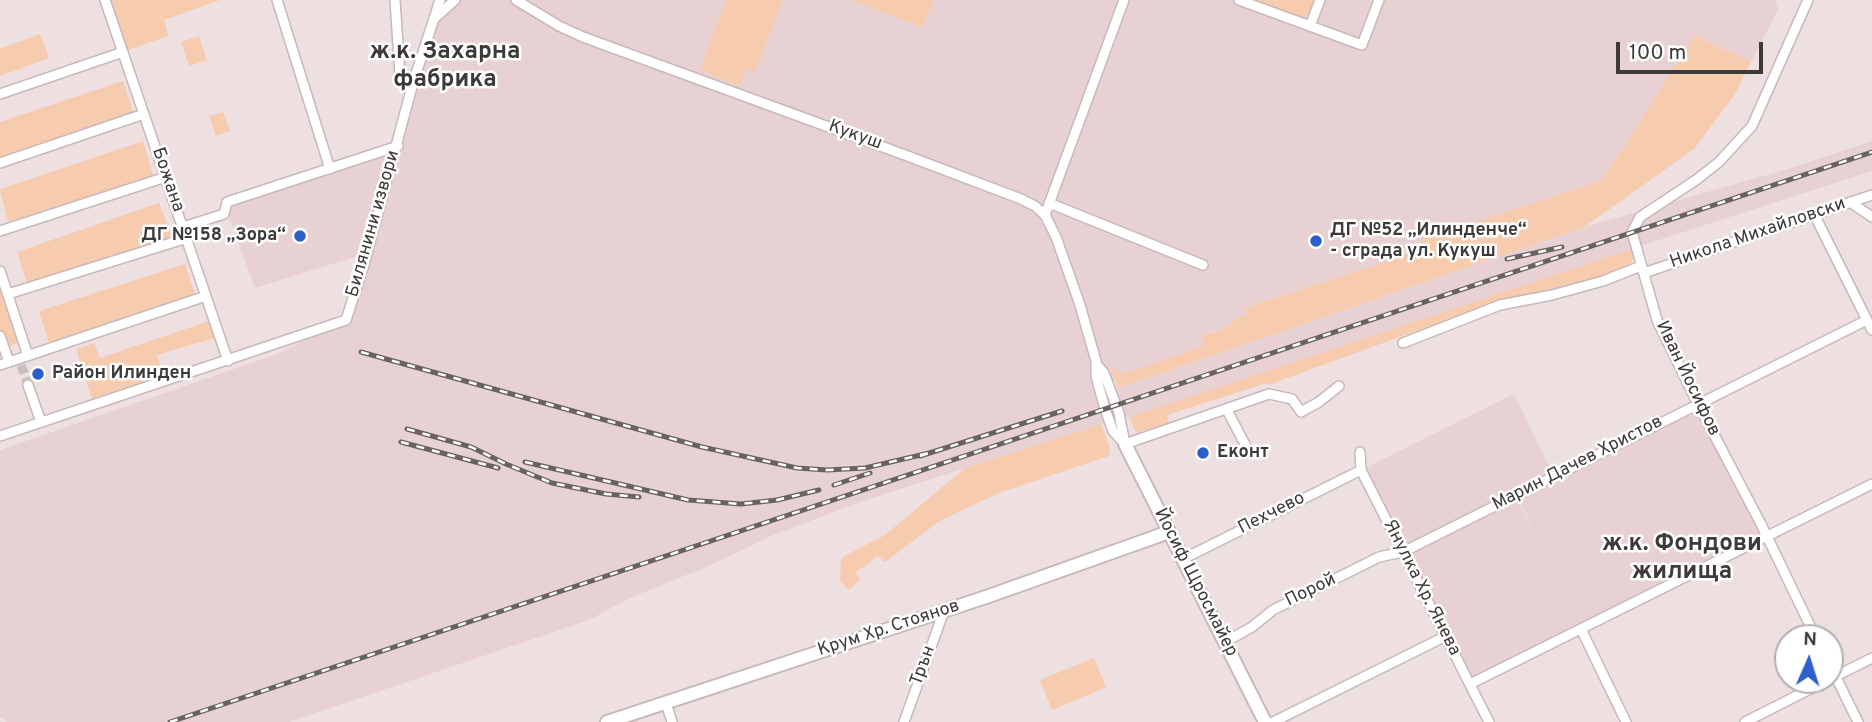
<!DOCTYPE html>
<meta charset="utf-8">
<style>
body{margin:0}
#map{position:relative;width:1872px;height:722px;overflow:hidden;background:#eedfe1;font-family:Overpass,sans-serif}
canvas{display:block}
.north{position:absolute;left:1774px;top:624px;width:70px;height:70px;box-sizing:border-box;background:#fff;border:2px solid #b2b0b0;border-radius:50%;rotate:3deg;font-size:19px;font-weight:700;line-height:28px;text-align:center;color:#3f3a3a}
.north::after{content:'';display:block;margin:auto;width:24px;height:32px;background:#2d5ecd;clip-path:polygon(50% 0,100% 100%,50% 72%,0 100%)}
.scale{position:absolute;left:1616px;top:42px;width:147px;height:32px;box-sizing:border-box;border:4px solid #3f3a3a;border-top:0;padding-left:9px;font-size:21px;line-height:24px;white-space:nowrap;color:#3f3a3a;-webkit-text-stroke:5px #fff;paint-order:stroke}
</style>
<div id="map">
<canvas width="1872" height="722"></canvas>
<div class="north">N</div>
<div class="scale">100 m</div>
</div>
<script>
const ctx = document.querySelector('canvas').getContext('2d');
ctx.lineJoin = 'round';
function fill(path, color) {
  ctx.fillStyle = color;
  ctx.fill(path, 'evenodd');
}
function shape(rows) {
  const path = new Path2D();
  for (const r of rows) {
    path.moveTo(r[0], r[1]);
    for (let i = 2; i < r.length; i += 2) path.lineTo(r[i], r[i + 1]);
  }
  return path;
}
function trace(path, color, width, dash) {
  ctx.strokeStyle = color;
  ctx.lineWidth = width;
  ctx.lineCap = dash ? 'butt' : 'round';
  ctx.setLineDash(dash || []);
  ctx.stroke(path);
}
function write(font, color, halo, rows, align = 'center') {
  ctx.font = font + ' Overpass,sans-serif';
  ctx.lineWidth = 5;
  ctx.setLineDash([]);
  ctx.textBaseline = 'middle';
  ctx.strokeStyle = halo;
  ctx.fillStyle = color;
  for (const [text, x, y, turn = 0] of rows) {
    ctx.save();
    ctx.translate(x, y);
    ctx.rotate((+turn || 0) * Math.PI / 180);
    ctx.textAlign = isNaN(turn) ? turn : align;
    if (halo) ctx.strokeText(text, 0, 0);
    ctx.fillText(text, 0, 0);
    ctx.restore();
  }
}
fill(shape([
 [440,0,1776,0,1778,10,1751,62,1696,35,1625,145,1600,181,1420,240,1425,249,1244,308,1247,314,1234,324,1201,336,1205,348,1113,382,1118,388,1584,227,1788,169,1872,141,1872,171,1631,249,1129,417,1101,424,860,502,771,536,711,565,632,597,589,620,289,722,7,722,0,717,0,450,280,353,337,323,346,320],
 [387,153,358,256,255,288,228,215,231,204],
 [1514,394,1554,476,1516,496,1547,560,1518,498,1696,407,1764,534,1470,684,1361,470]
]), '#e8d1d3');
fill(shape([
 [105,0,220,0,164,20,168,36,123,52],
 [726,0,783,0,755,72,746,69,739,86,700,70],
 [852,0,934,0,922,27],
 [1250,0,1315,0,1311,11,1299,19],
 [40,34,49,58,0,76,0,49],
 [1695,35,1751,62,1735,94,1694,149,1584,227,1118,388,1111,368,1117,369,1120,375,1204,346,1201,337,1233,324,1232,320,1247,314,1244,308,1424,249,1420,240,1600,181,1625,145],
 [199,36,207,60,189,66,181,42],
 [123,81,134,115,0,159,0,122],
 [223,112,230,131,216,136,209,116],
 [143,141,154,178,8,222,0,189],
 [159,203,173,238,27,283,17,252],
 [1631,249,1634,256,1629,267,1601,278,1457,316,1268,385,1267,383,1167,415,1169,423,1136,433,1129,417],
 [185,264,196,297,49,344,39,311],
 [0,271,23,341,4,348,0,336],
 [212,320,218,337,157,355,164,375,92,399,76,349,94,343,100,358],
 [1101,424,1110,448,1109,456,999,493,941,520,885,562,878,556,855,573,861,579,849,590,840,581,841,558,885,535,965,468],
 [1094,658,1106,687,1052,710,1040,680]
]), '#f7cbae');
trace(shape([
 [21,365,28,385]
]), '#cbbec0', 9, [9, 4.5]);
const minor = shape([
 [105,0,228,361],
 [277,0,330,169],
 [395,0,400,75,413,83],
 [516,0,559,26,583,37,905,155,1021,199,1035,206,1045,215,1056,237,1080,305,1096,361,1096,376,1105,409,1113,431,1125,444],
 [1239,0,1310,26,1320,0],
 [1808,0,1752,126,1719,162,1696,180,1640,217,1632,232,1657,320,1698,404,1761,524,1816,638],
 [435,18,455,0],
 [1310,26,1362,45,1379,0],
 [0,94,123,52],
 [0,163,144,114],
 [1850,202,1872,217],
 [1049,203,1203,265],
 [1814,214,1872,330],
 [1045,215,1124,0],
 [183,227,224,214,227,202,398,146],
 [0,231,166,177],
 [0,271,28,356],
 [1644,273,1872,195],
 [8,294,187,238],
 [0,336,9,362],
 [1403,343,1500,305,1552,295,1603,281,1641,266],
 [0,365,206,296],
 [1097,365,1104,373,1119,413,1125,444],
 [28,385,41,422],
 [1227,410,1248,450],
 [0,436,346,320,365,261,413,83,440,0],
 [1125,444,1269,394,1292,399,1301,412,1319,402,1339,386],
 [1360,452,1361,470,1489,722],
 [1183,559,1361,470],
 [1581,629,1626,722],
 [1225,642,1252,627,1273,610,1379,557,1403,552,1867,320],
 [1830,665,1858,722],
 [1832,678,1872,658],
 [1470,684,1872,484],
 [666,703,672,722],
 [904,722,944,611],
 [1273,722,1446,636],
 [1745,722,1828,680]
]);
const tertiary = shape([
 [1125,444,1265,722],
 [607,722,989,596,1169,532]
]);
trace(minor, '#c7b8ba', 12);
trace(tertiary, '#c7b8ba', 16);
trace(minor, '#fff', 9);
trace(tertiary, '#fff', 12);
const rail = shape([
 [1507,259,1562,247],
 [361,352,702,447,797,468,827,470,865,468,929,453],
 [407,429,471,447,506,464,552,483,606,494,639,497],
 [401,442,498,468],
 [920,456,1062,411],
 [525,462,688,500,741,504,777,500,819,490],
 [834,485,870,473],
 [170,722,1872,152]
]);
trace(rail, '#696262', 5);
trace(rail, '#fff', 2.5, [8]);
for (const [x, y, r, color] of [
 [300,236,7,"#2d5ecd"],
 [1316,241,7,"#2d5ecd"],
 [38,374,7,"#2d5ecd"],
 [1203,453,7,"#2d5ecd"]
]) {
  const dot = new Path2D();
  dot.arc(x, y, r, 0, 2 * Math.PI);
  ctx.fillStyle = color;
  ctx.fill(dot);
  trace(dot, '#fff', 2.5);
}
write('18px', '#3f3a3a', '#fff', [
 ["Кукуш",855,136,20],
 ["Божана",167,180,71],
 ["Билянини извори",374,224,-74],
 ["Никола Михайловски",1758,234,-19],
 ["Иван Йосифов",1687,379,64],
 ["Марин Дачев Христов",1578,464,-27],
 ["Пехчево",1272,514,-27],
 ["Йосиф Щросмайер",1195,583,63],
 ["Янулка Хр. Янева",1421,588,63],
 ["Порой",1311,591,-26],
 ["Крум Хр. Стоянов",889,629,-18],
 ["Трън",924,666,-70]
]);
write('bold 18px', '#3f3a3a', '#fff', [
 ["ДГ №52 „Илинденче“",1330,231],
 ["- сграда ул. Кукуш",1330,252],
 ["ДГ №158 „Зора“",286,236,"right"],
 ["Район Илинден",52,374],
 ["Еконт",1217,453]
], 'left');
write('bold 24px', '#3f3a3a', '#fff', [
 ["ж.к. Захарна",445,53],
 ["фабрика",445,81],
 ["ж.к. Фондови",1682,545],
 ["жилища",1682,573]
]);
</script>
